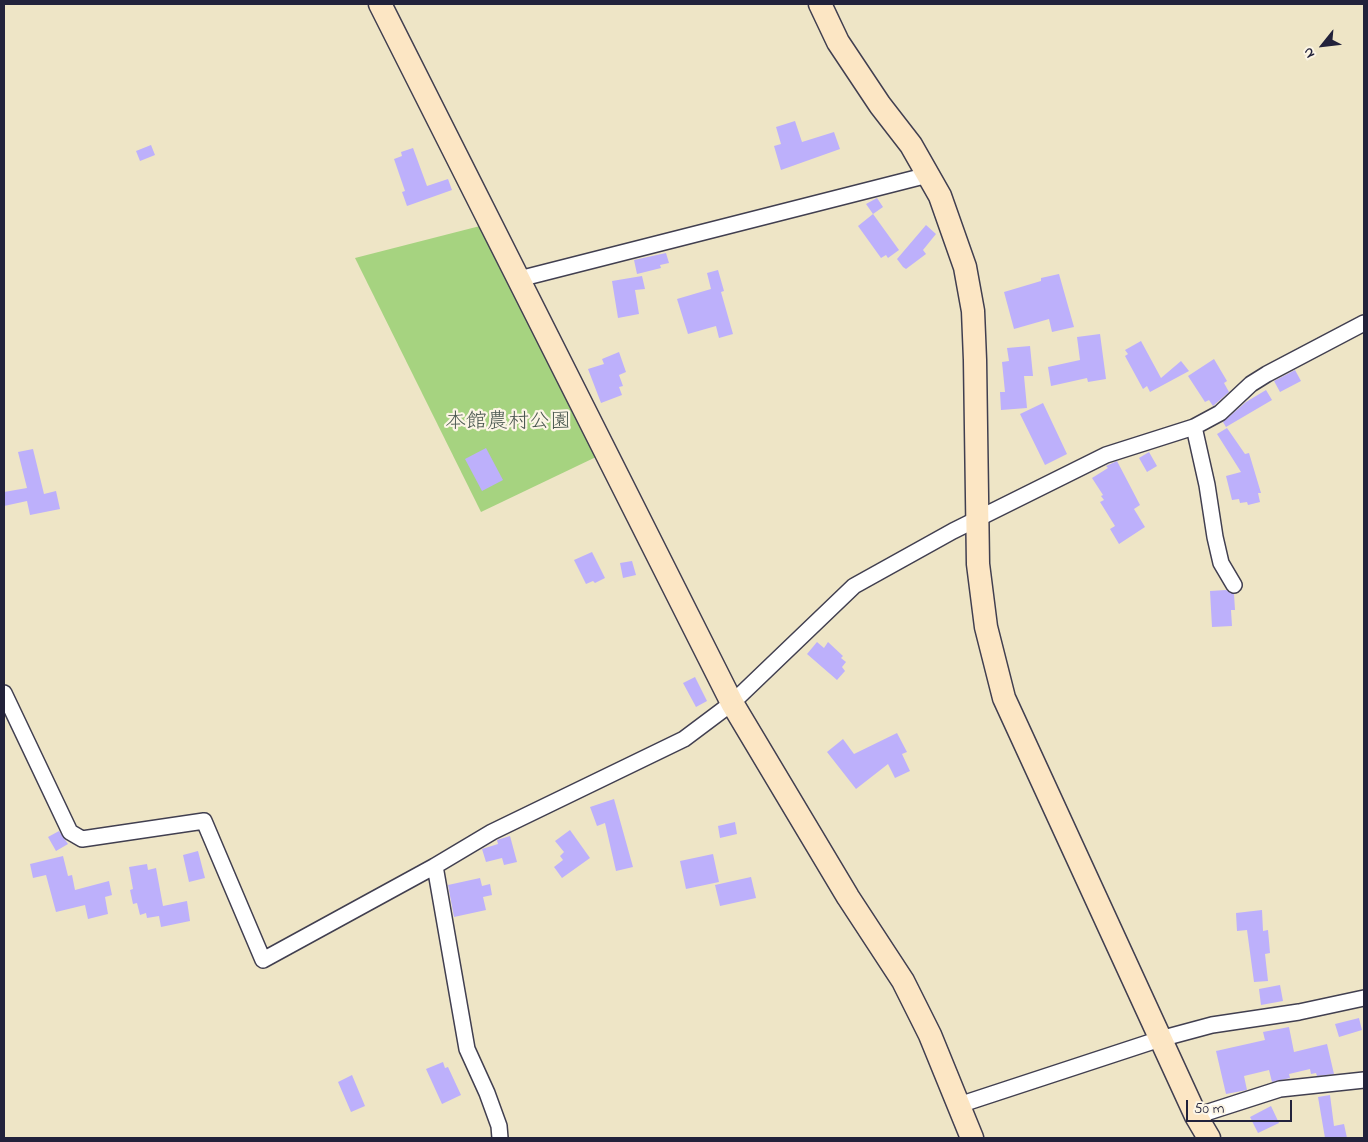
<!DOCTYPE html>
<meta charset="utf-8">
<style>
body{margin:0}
#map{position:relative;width:1368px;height:1142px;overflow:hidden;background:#eee5c6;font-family:"Indie Flower",sans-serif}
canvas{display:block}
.frame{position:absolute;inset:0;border:5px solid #22223b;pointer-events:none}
.north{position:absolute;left:1298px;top:20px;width:50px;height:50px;-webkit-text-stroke:4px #fcf5e5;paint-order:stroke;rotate:241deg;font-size:14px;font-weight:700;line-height:20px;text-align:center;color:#22223b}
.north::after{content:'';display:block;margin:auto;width:18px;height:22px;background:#22223b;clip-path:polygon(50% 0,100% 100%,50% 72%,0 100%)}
.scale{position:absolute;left:1186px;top:1100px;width:106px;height:22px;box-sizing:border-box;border:2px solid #22223b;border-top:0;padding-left:6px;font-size:15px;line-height:18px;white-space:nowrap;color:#22223b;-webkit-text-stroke:4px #fcf5e5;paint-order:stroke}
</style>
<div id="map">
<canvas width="1368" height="1142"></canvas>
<div class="frame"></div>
<div class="north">N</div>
<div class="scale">50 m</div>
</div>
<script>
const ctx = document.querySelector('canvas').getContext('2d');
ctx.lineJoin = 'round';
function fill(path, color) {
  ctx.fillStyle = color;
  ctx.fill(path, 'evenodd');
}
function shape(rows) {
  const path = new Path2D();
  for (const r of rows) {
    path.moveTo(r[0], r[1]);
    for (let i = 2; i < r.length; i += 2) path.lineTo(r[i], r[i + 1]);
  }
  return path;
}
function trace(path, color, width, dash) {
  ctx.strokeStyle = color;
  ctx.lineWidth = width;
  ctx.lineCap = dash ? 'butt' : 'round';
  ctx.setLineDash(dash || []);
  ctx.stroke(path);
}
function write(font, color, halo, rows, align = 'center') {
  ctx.font = font + ' "Indie Flower","Klee One",sans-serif';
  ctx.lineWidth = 4.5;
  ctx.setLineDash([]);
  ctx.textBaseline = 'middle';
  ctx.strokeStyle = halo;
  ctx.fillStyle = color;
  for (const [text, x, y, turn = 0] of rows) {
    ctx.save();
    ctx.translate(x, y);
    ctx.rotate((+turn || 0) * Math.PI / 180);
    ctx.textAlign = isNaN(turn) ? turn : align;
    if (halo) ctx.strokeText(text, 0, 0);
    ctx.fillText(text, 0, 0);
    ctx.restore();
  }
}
fill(shape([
 [480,226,596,457,481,512,355,258]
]), '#a6d380');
fill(shape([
 [795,121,802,142,834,132,840,149,781,170,774,146,781,144,776,127],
 [151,145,155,155,140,161,136,151],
 [413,148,427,186,448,179,452,190,407,206,402,192,405,191,394,159,402,156,401,152],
 [877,198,883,207,873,214,866,204],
 [873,214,899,250,888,258,886,255,881,258,858,226],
 [926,225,936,234,923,250,926,254,906,269,903,267,897,259],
 [666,253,669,263,660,265,661,268,637,274,634,260],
 [718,270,724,291,721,292,733,334,719,338,716,326,688,334,677,299,711,289,707,273],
 [1059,274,1074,327,1052,332,1049,319,1014,329,1004,292,1041,281,1041,278],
 [642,276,645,289,635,290,639,314,618,318,612,281],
 [1100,334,1106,379,1088,382,1087,378,1051,386,1048,367,1080,360,1077,337],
 [1141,341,1161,378,1181,361,1189,371,1150,392,1147,386,1143,389,1125,356,1128,354,1125,350],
 [1030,346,1033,376,1024,376,1027,408,1001,410,1000,392,1005,392,1002,362,1009,361,1007,348],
 [619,352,626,372,619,375,623,386,619,387,622,395,601,403,588,369,604,364,602,359],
 [1214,359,1227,381,1224,383,1229,392,1213,406,1209,400,1205,402,1188,376],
 [1295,370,1301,381,1280,392,1274,381],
 [1266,390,1272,400,1226,427,1223,422,1246,402],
 [1043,403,1067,454,1045,465,1020,414],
 [1227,428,1245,454,1249,453,1261,493,1258,493,1260,502,1248,505,1247,502,1240,503,1239,499,1232,500,1226,476,1241,472,1217,434],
 [486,448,503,480,482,491,465,459],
 [33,449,44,494,56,491,60,509,30,515,27,501,4,506,4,492,27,488,18,452],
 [1149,452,1157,466,1147,472,1139,458],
 [1117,461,1140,505,1134,509,1145,527,1119,544,1110,529,1115,526,1100,502,1104,500,1101,496,1103,495,1092,478,1108,468,1106,466],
 [592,552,605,578,595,583,593,581,586,584,574,560],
 [632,561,636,575,623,578,620,563],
 [1226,590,1234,594,1235,610,1231,610,1232,626,1212,627,1210,591],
 [817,642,824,648,828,642,843,656,841,658,846,662,842,667,845,671,837,680,807,654],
 [695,677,707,701,696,707,683,683],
 [897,733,907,752,902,754,910,771,895,778,888,764,856,789,827,752,843,739,854,754],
 [614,799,633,867,616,871,605,823,597,826,590,807],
 [735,822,737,834,720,838,718,826],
 [570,830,590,858,562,878,554,867,563,860,560,856,564,852,555,841],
 [59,831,68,844,56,851,48,837],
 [510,836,517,862,504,865,502,858,486,862,482,849,498,844,497,840],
 [198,851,205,878,189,882,183,855],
 [713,854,719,882,686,889,680,861],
 [63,856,68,876,72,875,75,890,109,881,112,895,105,897,108,914,88,919,85,905,56,912,46,875,33,878,30,864],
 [147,864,148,870,156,868,163,906,187,901,190,921,161,927,159,916,147,918,146,913,140,915,137,903,133,904,130,890,133,889,129,867],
 [751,877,756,898,720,906,715,885],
 [480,878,482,886,490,884,492,895,483,897,486,910,454,917,448,885],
 [1262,910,1263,931,1268,930,1270,953,1265,954,1268,981,1254,982,1247,930,1237,931,1236,913],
 [1280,985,1283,1001,1261,1005,1259,989],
 [1359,1018,1362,1030,1339,1037,1335,1024],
 [1289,1027,1294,1052,1327,1044,1334,1074,1317,1076,1316,1073,1311,1074,1310,1069,1289,1074,1290,1078,1272,1082,1269,1070,1244,1076,1247,1090,1226,1094,1216,1051,1265,1040,1263,1032],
 [443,1062,445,1068,448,1067,461,1095,442,1104,426,1069],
 [352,1075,365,1106,351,1112,338,1082],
 [1330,1095,1334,1126,1344,1124,1347,1138,1325,1138,1318,1097],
 [1271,1106,1279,1123,1258,1133,1250,1117]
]), '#bdb0fb');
const street = shape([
 [519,279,928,175],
 [1194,427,1207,485,1215,537,1221,563,1234,585],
 [4,693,70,832,82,839,204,821,263,960,435,866,492,832,684,739,732,703,854,586,953,531,1106,455,1194,427,1220,413,1251,384,1267,374,1364,323],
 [435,866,467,1049,487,1093,499,1126,500,1138],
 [959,1105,1160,1039,1212,1025,1299,1012,1364,998],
 [1196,1116,1280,1089,1364,1080]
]);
const secondary = shape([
 [380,4,732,703,848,897,903,981,930,1035,972,1138],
 [820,4,838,42,880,105,911,145,940,196,965,267,973,311,975,360,978,564,986,627,1004,698,1196,1116,1209,1138]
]);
trace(street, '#413f50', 18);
trace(secondary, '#413f50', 25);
trace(street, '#fff', 15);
trace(secondary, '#fce6c4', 22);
write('21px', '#4a5750', '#fcf5e5', [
 ["本館農村公園",508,424]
]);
</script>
